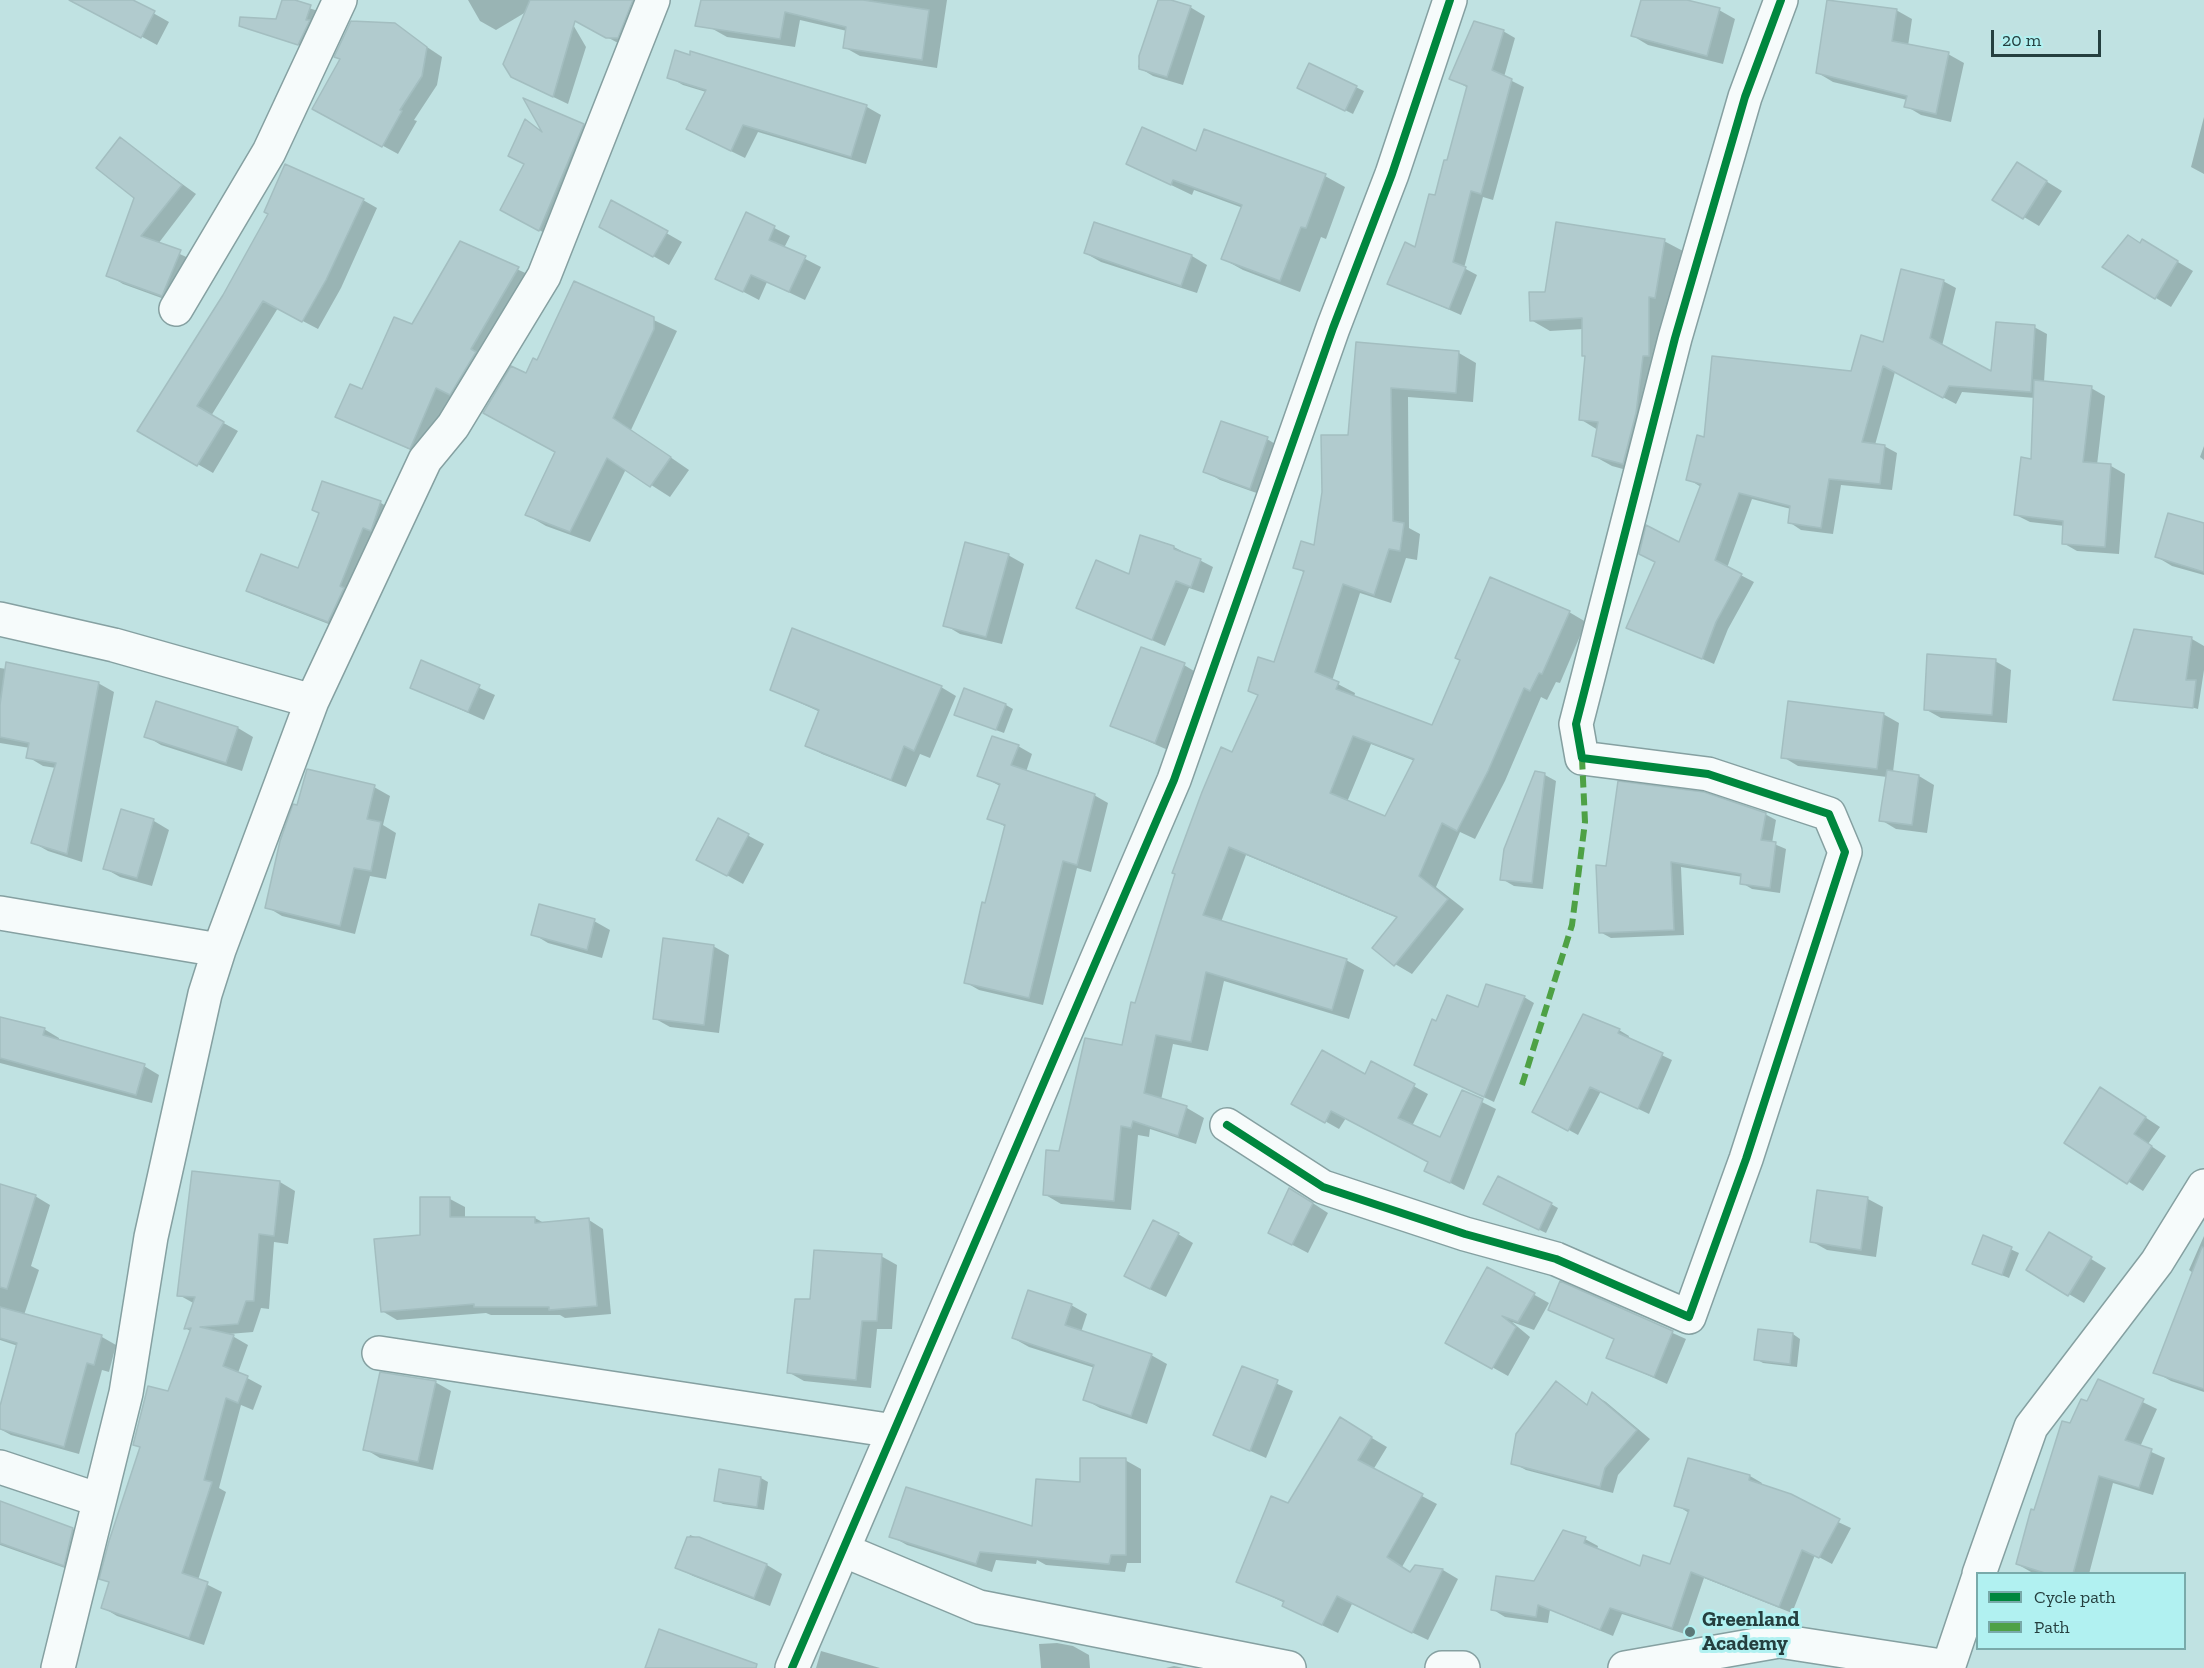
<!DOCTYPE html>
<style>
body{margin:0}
#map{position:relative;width:2204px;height:1668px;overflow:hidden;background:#c0e2e2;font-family:"Zilla Slab",serif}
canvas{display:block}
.legend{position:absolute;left:1976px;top:1572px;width:210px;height:78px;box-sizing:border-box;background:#b1f1f1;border:2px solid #79aaaa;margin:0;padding:8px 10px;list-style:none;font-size:18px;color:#253f3f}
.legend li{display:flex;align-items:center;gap:12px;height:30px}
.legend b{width:30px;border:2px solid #79aaaa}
.scale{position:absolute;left:1991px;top:30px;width:110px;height:27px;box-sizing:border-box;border:3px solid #253f3f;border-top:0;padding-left:8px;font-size:18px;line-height:21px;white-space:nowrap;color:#253f3f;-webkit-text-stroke:4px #b1f1f1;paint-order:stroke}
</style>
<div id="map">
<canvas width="2204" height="1668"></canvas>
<ul class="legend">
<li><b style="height:8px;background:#00873e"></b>Cycle path</li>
<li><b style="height:8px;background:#4ea145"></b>Path</li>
</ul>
<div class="scale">20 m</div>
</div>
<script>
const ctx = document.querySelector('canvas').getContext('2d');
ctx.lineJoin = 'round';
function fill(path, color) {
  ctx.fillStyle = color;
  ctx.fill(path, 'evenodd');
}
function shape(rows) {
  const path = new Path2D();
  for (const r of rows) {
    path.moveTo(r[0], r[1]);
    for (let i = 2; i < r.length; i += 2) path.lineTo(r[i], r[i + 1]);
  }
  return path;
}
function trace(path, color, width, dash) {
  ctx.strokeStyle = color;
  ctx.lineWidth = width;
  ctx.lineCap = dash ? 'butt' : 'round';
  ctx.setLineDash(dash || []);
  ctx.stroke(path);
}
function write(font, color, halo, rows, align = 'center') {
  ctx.font = font + ' "Zilla Slab",serif';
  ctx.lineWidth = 6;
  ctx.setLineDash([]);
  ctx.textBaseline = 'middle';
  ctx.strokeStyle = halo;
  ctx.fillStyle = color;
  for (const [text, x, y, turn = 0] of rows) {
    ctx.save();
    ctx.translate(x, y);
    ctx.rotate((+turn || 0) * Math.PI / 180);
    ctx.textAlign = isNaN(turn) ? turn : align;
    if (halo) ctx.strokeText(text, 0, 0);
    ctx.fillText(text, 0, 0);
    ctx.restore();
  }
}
fill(shape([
 [75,0,130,0,169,22,157,45],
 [284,0,318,11,306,48,241,25,277,20],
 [468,0,638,0,631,50,568,16,586,47,568,104,528,85,526,12,496,30,480,21],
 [718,0,947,0,937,68,860,56,844,47,847,31,800,20,795,47,727,37,711,28],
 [1159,0,1190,7,1205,16,1183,85,1153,76,1138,67],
 [1642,0,1681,0,1719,10,1735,19,1723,64,1648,45,1633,36],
 [1896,10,1912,19,1908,46,1948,54,1964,63,1951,122,1921,115,1906,106,1907,100,1833,82,1818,73],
 [394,25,442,57,437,85,414,120,417,121,398,154,330,117],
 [1503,31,1515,38,1504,77,1524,87,1493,200,1483,197,1464,268,1477,275,1461,315,1389,283,1416,249,1448,162,1468,88,1451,78],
 [692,53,867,107,881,115,866,164,758,132,745,158,702,137,706,92,683,85,669,77],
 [1310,65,1364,91,1353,114,1306,91],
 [2204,117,2204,174,2191,167],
 [525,121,545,133,583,125,596,133,552,237,515,217,525,164],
 [1205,131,1325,176,1345,187,1326,239,1321,237,1300,292,1243,270,1223,259,1243,208,1194,190,1192,195,1127,164,1197,153],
 [120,139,196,194,158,244,195,261,178,304,123,284,108,275,136,197],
 [2033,173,2062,191,2039,226,2024,217],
 [363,200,377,208,341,288,318,329,278,308,211,416,238,431,213,473,139,430,224,296,270,214],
 [612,202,682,242,669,265,616,235],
 [747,214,790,236,784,248,821,267,805,300,767,282,759,300,717,278],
 [1664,241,1683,251,1641,474,1612,466,1594,456,1598,430,1580,419,1587,357,1584,329,1550,331,1531,320,1546,293],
 [2143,241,2193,271,2171,307,2104,267],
 [460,243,534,277,426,457,337,416,363,391,413,326],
 [1085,253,1192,256,1207,265,1197,293,1101,262],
 [1943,281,1956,288,1942,346,1993,373,2034,327,2047,334,2044,382,2091,388,2105,396,2097,465,2111,466,2125,474,2119,554,2077,551,2063,543,2065,526,2030,522,2016,515,2033,460,2035,398,1962,392,1956,404,1895,372,1875,445,1884,446,1897,453,1892,490,1841,485,1833,534,1801,530,1789,522,1791,509,1752,499,1727,568,1754,582,1728,629,1714,664,1628,627,1680,544,1701,487,1688,479,1706,439,1852,373,1884,344],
 [575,283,677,331,631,430,689,470,670,497,626,469,590,542,546,526,527,515,557,452,526,375,538,362],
 [1357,344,1459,353,1476,363,1473,402,1408,397,1409,528,1420,534,1417,560,1406,558,1391,603,1360,593,1332,681,1355,693,1354,698,1433,727,1569,612,1586,622,1560,683,1556,682,1547,700,1541,697,1505,781,1475,839,1460,832,1436,887,1464,909,1412,974,1395,964,1398,918,1246,855,1221,922,1346,960,1364,970,1349,1019,1224,981,1208,1051,1173,1044,1161,1100,1187,1108,1204,1118,1196,1144,1150,1129,1149,1137,1138,1135,1131,1210,1061,1204,1044,1194,1061,1153,1123,1047,1136,1005,1233,754,1259,696,1249,691,1275,664,1305,573,1295,567,1315,547,1349,436],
 [1371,744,1415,761,1386,818,1347,802],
 [1267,439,1282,448,1265,496,1220,480,1205,471],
 [2204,446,2204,460,2200,457],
 [323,483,381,503,396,512,344,630,264,599,248,590,299,570,320,514],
 [2204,525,2204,575,2172,566,2157,557],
 [1174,547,1213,567,1204,593,1189,588,1165,646,1078,607],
 [1008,555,1024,564,1002,644,960,634,945,625],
 [2135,631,2192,639,2204,646,2204,670,2198,709,2135,693],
 [1995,661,2011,670,2007,723,1941,718,1925,709],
 [422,662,495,695,484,720,412,688],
 [1184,665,1199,674,1170,751,1112,725],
 [0,668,98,683,114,692,82,862,48,851,32,842,56,768,43,766,28,757,30,748,0,743],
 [941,687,956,696,930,758,920,754,906,787,822,754,807,746,820,712,772,690],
 [1006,705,1013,709,1004,733,963,718],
 [1883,714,1899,723,1893,772,1919,776,1934,785,1927,833,1896,829,1881,820,1887,777,1798,766,1783,757],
 [238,728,253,737,242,771,161,745,146,736],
 [1018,746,1032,754,1026,772,1094,795,1108,803,1091,872,1077,868,1043,1005,979,990,965,982,1006,827,989,818,1000,786,979,775],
 [1545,775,1556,781,1543,889,1514,886,1502,879],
 [374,787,390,796,383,825,396,833,386,879,370,876,355,934,282,916,267,907],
 [122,811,154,821,169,830,152,886,120,877,104,868],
 [1765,814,1776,820,1772,843,1786,849,1780,893,1752,889,1742,883,1743,877,1681,867,1684,935,1611,938,1600,932,1607,868],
 [719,820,764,844,743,884,714,868],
 [594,921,610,930,602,958,548,943,533,934],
 [713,946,729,955,719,1033,670,1027,654,1018],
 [1524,997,1534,1003,1494,1102,1426,1070,1437,1023],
 [0,1019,44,1029,59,1038,59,1041,144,1066,159,1075,152,1103,0,1063],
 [1619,1030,1629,1036,1628,1039,1672,1060,1649,1114,1601,1091,1578,1135,1534,1111],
 [1372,1063,1428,1094,1412,1126,1440,1139,1462,1092,1496,1109,1464,1190,1426,1170,1430,1162,1346,1118,1339,1129,1293,1103,1365,1076],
 [2116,1098,2160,1127,2148,1144,2166,1156,2143,1191,2067,1142],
 [280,1182,295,1191,288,1244,274,1242,269,1309,261,1308,253,1332,229,1334,248,1345,238,1373,262,1386,253,1410,241,1405,219,1488,226,1492,198,1580,222,1592,204,1645,117,1616,102,1607,111,1583,101,1578,141,1448,135,1444,169,1393,192,1332,185,1328,195,1304,179,1295],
 [0,1185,35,1196,50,1205,31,1266,39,1270,24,1315,102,1337,116,1345,109,1372,102,1370,79,1454,11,1435,0,1429,0,1412,18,1346,0,1340],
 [1305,1198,1328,1213,1308,1253,1285,1241],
 [450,1199,465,1207,465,1218,535,1218,544,1223,589,1220,603,1229,611,1314,565,1318,560,1315,491,1315,486,1313,397,1320,382,1311],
 [1868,1199,1883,1207,1876,1257,1827,1250,1811,1241],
 [1551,1204,1558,1208,1546,1233,1492,1207],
 [1178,1234,1193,1243,1166,1297,1141,1285],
 [2050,1234,2106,1268,2084,1303,2028,1270],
 [2204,1236,2204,1392,2171,1381,2155,1372,2193,1273,2189,1270],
 [1984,1237,2019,1253,2009,1278,1981,1267],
 [881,1256,897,1265,892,1329,877,1329,871,1388,804,1381,788,1372],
 [1488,1269,1549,1303,1534,1330,1512,1322,1530,1337,1508,1376,1447,1342],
 [1561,1283,1686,1339,1667,1384,1608,1357,1615,1340,1550,1309],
 [1071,1305,1087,1314,1081,1332,1151,1355,1167,1364,1147,1424,1100,1408,1084,1399,1095,1368,1029,1347,1013,1338],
 [1759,1331,1793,1334,1800,1339,1797,1367,1763,1363,1756,1359],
 [1242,1368,1293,1391,1266,1458,1215,1435],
 [2099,1381,2157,1409,2140,1447,2165,1458,2153,1495,2113,1483,2089,1574,2031,1572,2017,1564,2035,1512,2071,1425,2088,1403],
 [435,1382,451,1391,433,1470,380,1458,365,1449],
 [1557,1383,1588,1405,1593,1394,1606,1402,1650,1439,1618,1475,1613,1493,1526,1470,1513,1463],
 [1340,1419,1387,1447,1373,1470,1437,1504,1402,1567,1411,1573,1416,1567,1443,1570,1458,1579,1428,1640,1352,1604,1338,1633,1299,1614,1285,1603,1238,1581,1289,1505],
 [1125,1460,1141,1469,1141,1563,1127,1563,1125,1572,1046,1565,1037,1560,1036,1564,996,1560,992,1572,907,1545,891,1536,1033,1528,1082,1484],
 [1689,1460,1750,1476,1762,1483,1761,1486,1851,1528,1832,1564,1815,1555,1792,1613,1704,1578,1685,1634,1622,1614,1613,1636,1550,1610,1548,1623,1505,1617,1492,1609,1535,1583,1585,1539,1598,1546,1597,1550,1641,1568,1671,1566,1689,1513,1676,1505],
 [720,1471,761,1478,768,1482,764,1510,723,1504,715,1500],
 [0,1503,73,1529,88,1538,79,1573,0,1545],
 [690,1535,767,1565,782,1574,770,1606,693,1576,677,1568],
 [1057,1643,1073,1646,1089,1655,1090,1668,1041,1668,1039,1644],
 [821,1651,880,1668,816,1668],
 [1174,1666,1184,1668,1166,1668]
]), '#0003');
const building = shape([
 [69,0,133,0,155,11,141,38,69,0],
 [282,0,295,0,311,5,306,20,310,20,298,45,239,26,240,17,276,19,282,0],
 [530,0,633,0,618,38,606,38,575,21,553,97,511,77,503,64,530,0],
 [701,0,863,0,929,10,922,60,843,48,846,27,785,12,780,39,695,26,701,0],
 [1158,0,1171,0,1191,6,1167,77,1139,69,1139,56,1158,0],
 [1641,0,1687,0,1720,8,1707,56,1631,36,1641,0],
 [1827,0,1897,9,1892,41,1949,52,1936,114,1904,107,1907,96,1816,73,1827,0],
 [351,21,395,23,427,47,422,76,400,110,402,111,382,147,312,109,340,59,334,57,351,21],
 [1474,21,1504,30,1492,70,1512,79,1481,194,1471,191,1453,262,1466,267,1449,309,1387,284,1405,242,1415,247,1429,194,1435,195,1444,160,1447,160,1467,86,1449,79,1474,21],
 [675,50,690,55,690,51,867,105,851,157,743,125,731,151,686,129,706,90,667,78,675,50],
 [1309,63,1357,86,1345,111,1297,88,1309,63],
 [523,98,584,124,539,231,500,210,524,164,508,156,525,119,542,132,523,98],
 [1142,127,1196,151,1204,129,1326,174,1306,228,1301,227,1280,281,1221,259,1242,205,1173,180,1171,185,1126,164,1142,127],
 [120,137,182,185,141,236,181,250,162,296,106,276,134,198,96,168,120,137],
 [2017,162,2047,181,2023,219,1992,200,2017,162],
 [285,164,364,199,326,280,302,322,263,301,197,406,224,422,197,466,137,431,223,295,268,214,264,212,285,164],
 [611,200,668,231,653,257,599,227,611,200],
 [746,212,775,226,769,240,806,256,789,292,751,275,743,292,715,279,746,212],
 [1094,222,1192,255,1181,286,1084,253,1094,222],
 [1556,222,1665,239,1655,298,1649,297,1649,356,1643,356,1636,413,1623,464,1592,456,1598,422,1579,420,1585,356,1582,356,1582,318,1530,321,1529,292,1545,292,1556,222],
 [2128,235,2140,243,2142,239,2178,261,2155,299,2102,267,2128,235],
 [460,241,519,267,471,349,476,352,450,395,436,388,410,449,335,417,350,384,362,389,394,317,412,324,460,241],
 [1901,269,1944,280,1930,338,1991,371,1996,322,2035,325,2031,392,1949,386,1943,398,1883,366,1862,442,1885,445,1880,484,1829,479,1821,528,1788,523,1790,506,1739,493,1715,560,1742,574,1716,622,1702,659,1626,628,1655,562,1639,554,1646,525,1679,542,1701,484,1686,480,1697,435,1704,437,1712,356,1851,371,1861,335,1883,342,1901,269],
 [574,281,654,317,654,329,613,418,671,457,650,487,607,458,570,532,525,515,555,452,483,413,511,366,526,373,533,358,537,360,574,281],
 [1356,342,1459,351,1456,393,1391,388,1393,521,1404,523,1400,551,1389,549,1374,595,1343,584,1315,672,1339,682,1336,689,1432,725,1460,660,1455,658,1490,577,1570,611,1542,674,1539,673,1530,691,1524,688,1488,771,1457,831,1442,823,1419,876,1448,899,1394,966,1372,948,1397,917,1229,847,1203,915,1347,959,1332,1010,1206,972,1191,1042,1156,1035,1144,1093,1187,1106,1178,1136,1133,1121,1131,1128,1121,1126,1114,1201,1043,1195,1046,1150,1059,1151,1085,1038,1122,1045,1131,1002,1135,1003,1175,874,1172,873,1202,792,1221,747,1232,752,1258,695,1248,691,1258,657,1274,662,1304,571,1293,568,1301,541,1314,545,1322,492,1321,435,1348,435,1356,342],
 [1353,736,1414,759,1385,816,1330,793,1353,736],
 [2034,380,2092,386,2083,462,2111,464,2105,547,2062,544,2063,521,2014,515,2021,457,2031,459,2034,380],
 [1221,421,1268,437,1250,489,1203,472,1221,421],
 [322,481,381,501,371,531,363,528,340,586,344,588,328,622,246,591,261,554,298,568,319,513,312,510,322,481],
 [2168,513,2204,523,2204,572,2155,557,2168,513],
 [1140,535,1174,546,1174,549,1201,559,1191,587,1176,581,1152,640,1076,608,1096,560,1129,574,1140,535],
 [965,542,1009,554,986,637,943,626,965,542],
 [792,628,942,686,914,751,904,746,891,780,805,746,819,710,770,690,792,628],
 [2134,629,2192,637,2186,680,2196,680,2193,708,2113,700,2134,629],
 [1141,647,1185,663,1155,743,1110,726,1141,647],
 [1927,654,1996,659,1992,715,1924,710,1927,654],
 [421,660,480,685,468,712,410,688,421,660],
 [6,662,99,682,67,854,31,843,56,763,26,758,29,743,0,737,0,705,6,662],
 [964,688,1006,704,996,730,954,715,964,688],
 [156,701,238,727,226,763,144,737,156,701],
 [1788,701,1884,713,1877,769,1781,758,1788,701],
 [992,736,1019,745,1011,765,1095,794,1077,865,1063,861,1029,998,964,983,982,902,985,903,1005,825,987,819,1000,784,977,776,992,736],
 [307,769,375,785,367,819,381,822,371,871,354,868,340,926,265,908,280,841,293,804,297,805,307,769],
 [1887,770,1919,775,1912,825,1879,821,1887,770],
 [1535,771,1545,773,1532,883,1500,880,1504,849,1535,771],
 [1618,781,1704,792,1766,813,1761,840,1776,842,1770,888,1740,884,1741,874,1671,862,1674,930,1599,933,1596,865,1606,866,1618,781],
 [121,809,154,819,137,878,103,869,121,809],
 [718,818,749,834,727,876,696,860,718,818],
 [539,904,595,919,587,950,531,935,539,904],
 [663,938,714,945,704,1025,653,1019,663,938],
 [1486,984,1525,996,1484,1097,1414,1065,1432,1019,1436,1021,1447,995,1478,1007,1486,984],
 [1583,1014,1620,1029,1618,1033,1663,1053,1638,1109,1590,1087,1568,1131,1532,1112,1583,1014],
 [0,1017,45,1028,43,1035,145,1064,136,1095,0,1058,0,1017],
 [1322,1050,1365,1074,1371,1061,1415,1084,1398,1118,1440,1137,1462,1090,1483,1099,1450,1183,1424,1171,1428,1162,1331,1111,1325,1123,1291,1104,1322,1050],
 [2100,1087,2146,1117,2134,1134,2152,1146,2127,1184,2064,1143,2100,1087],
 [192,1171,280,1181,274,1236,259,1234,254,1301,246,1301,238,1324,200,1327,234,1335,223,1366,248,1376,238,1403,226,1398,204,1480,212,1482,182,1573,208,1582,189,1638,101,1608,109,1582,99,1579,109,1541,140,1447,133,1445,148,1386,168,1391,191,1328,184,1329,195,1297,177,1296,192,1171],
 [1498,1176,1552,1203,1539,1230,1483,1204,1498,1176],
 [0,1184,36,1195,7,1289,0,1287,0,1184],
 [1289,1188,1313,1203,1292,1245,1268,1233,1289,1188],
 [1817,1190,1868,1197,1861,1250,1810,1242,1817,1190],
 [420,1197,450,1197,450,1217,535,1217,535,1223,589,1218,597,1306,549,1310,549,1307,474,1307,474,1304,381,1312,374,1239,420,1235,420,1197],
 [1153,1220,1179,1233,1150,1289,1124,1276,1153,1220],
 [2049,1232,2092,1257,2068,1296,2026,1270,2049,1232],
 [1983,1235,2012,1247,2002,1275,1972,1264,1983,1235],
 [2202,1247,2204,1248,2204,1389,2153,1373,2202,1247],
 [814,1250,882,1254,877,1321,862,1321,856,1380,787,1373,795,1299,810,1299,814,1250],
 [1487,1267,1535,1293,1518,1322,1502,1316,1516,1327,1492,1369,1445,1343,1487,1267],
 [1560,1281,1673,1331,1654,1377,1606,1358,1614,1339,1548,1310,1560,1281],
 [1028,1290,1072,1304,1065,1325,1152,1354,1131,1416,1083,1400,1094,1365,1012,1338,1028,1290],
 [0,1307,102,1335,94,1365,87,1363,64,1447,0,1429,0,1406,17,1343,0,1338,0,1307],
 [1758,1329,1793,1333,1790,1364,1754,1360,1758,1329],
 [1242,1366,1278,1380,1250,1451,1213,1435,1242,1366],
 [380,1372,436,1381,418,1462,363,1450,380,1372],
 [2098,1379,2144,1399,2125,1440,2152,1449,2139,1488,2099,1476,2073,1574,2048,1574,2016,1564,2031,1509,2034,1510,2062,1421,2070,1423,2081,1399,2087,1401,2098,1379],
 [1556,1381,1587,1405,1592,1392,1637,1430,1605,1468,1600,1487,1511,1464,1516,1434,1556,1381],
 [1340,1417,1372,1437,1358,1460,1423,1494,1387,1557,1410,1572,1415,1565,1443,1569,1412,1633,1337,1596,1322,1625,1282,1606,1284,1601,1236,1582,1271,1496,1288,1503,1340,1417],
 [1080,1458,1126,1458,1126,1555,1111,1555,1109,1564,980,1552,976,1564,889,1537,906,1487,1032,1526,1036,1479,1080,1482,1080,1458],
 [1688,1458,1750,1475,1749,1480,1791,1494,1840,1519,1819,1558,1802,1550,1779,1607,1691,1572,1672,1628,1610,1608,1600,1630,1538,1605,1536,1617,1491,1610,1496,1576,1534,1581,1563,1530,1586,1537,1584,1543,1640,1566,1643,1555,1670,1564,1689,1510,1674,1506,1688,1458],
 [719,1469,761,1477,757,1507,714,1501,719,1469],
 [0,1501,73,1528,64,1566,0,1543,0,1501],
 [687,1537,699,1537,767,1564,754,1598,675,1568,687,1537],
 [659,1629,757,1664,756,1668,645,1668,659,1629]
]);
fill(building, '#b1cbce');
trace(building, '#a3bec0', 1.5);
const minor = shape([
 [176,309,269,152,340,0],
 [0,619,114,645,312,701],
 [0,913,219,950],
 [1227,1125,1323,1187,1465,1234,1556,1259,1689,1317,1746,1159,1845,852,1829,814,1708,774,1582,758,1576,724,1675,338,1745,97,1781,0],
 [379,1353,894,1431],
 [0,1467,99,1500],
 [843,1550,979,1607,1289,1668],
 [1979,1574,2031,1427,2157,1262,2204,1186],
 [58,1668,126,1393,151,1237,205,994,219,950,312,701,425,460,453,426,544,276,653,0],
 [792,1668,1174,780,1333,328,1392,174,1450,0],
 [1442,1668,1463,1668],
 [1625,1668,1779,1641,1948,1667],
 [1948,1668,1978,1579]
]);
trace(minor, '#85a0a1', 36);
trace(minor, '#f6fbfb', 33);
trace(shape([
 [1522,1085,1572,925,1585,822,1582,758]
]), '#4ea145', 6, [12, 6]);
trace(shape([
 [1227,1125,1323,1187,1465,1234,1556,1259,1689,1317,1746,1159,1845,852,1829,814,1708,774,1582,758,1576,724,1675,338,1745,97,1781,0],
 [792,1668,1174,780,1333,328,1392,174,1450,0]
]), '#00873e', 8);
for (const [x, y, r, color] of [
 [1690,1632,6,"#5b7878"]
]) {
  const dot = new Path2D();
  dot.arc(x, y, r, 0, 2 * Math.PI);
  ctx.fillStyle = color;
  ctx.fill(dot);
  trace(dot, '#b1f1f1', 2);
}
write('bold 21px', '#253f3f', '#b1f1f1', [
 ["Greenland",1702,1620],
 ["Academy",1702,1644]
], 'left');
</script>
